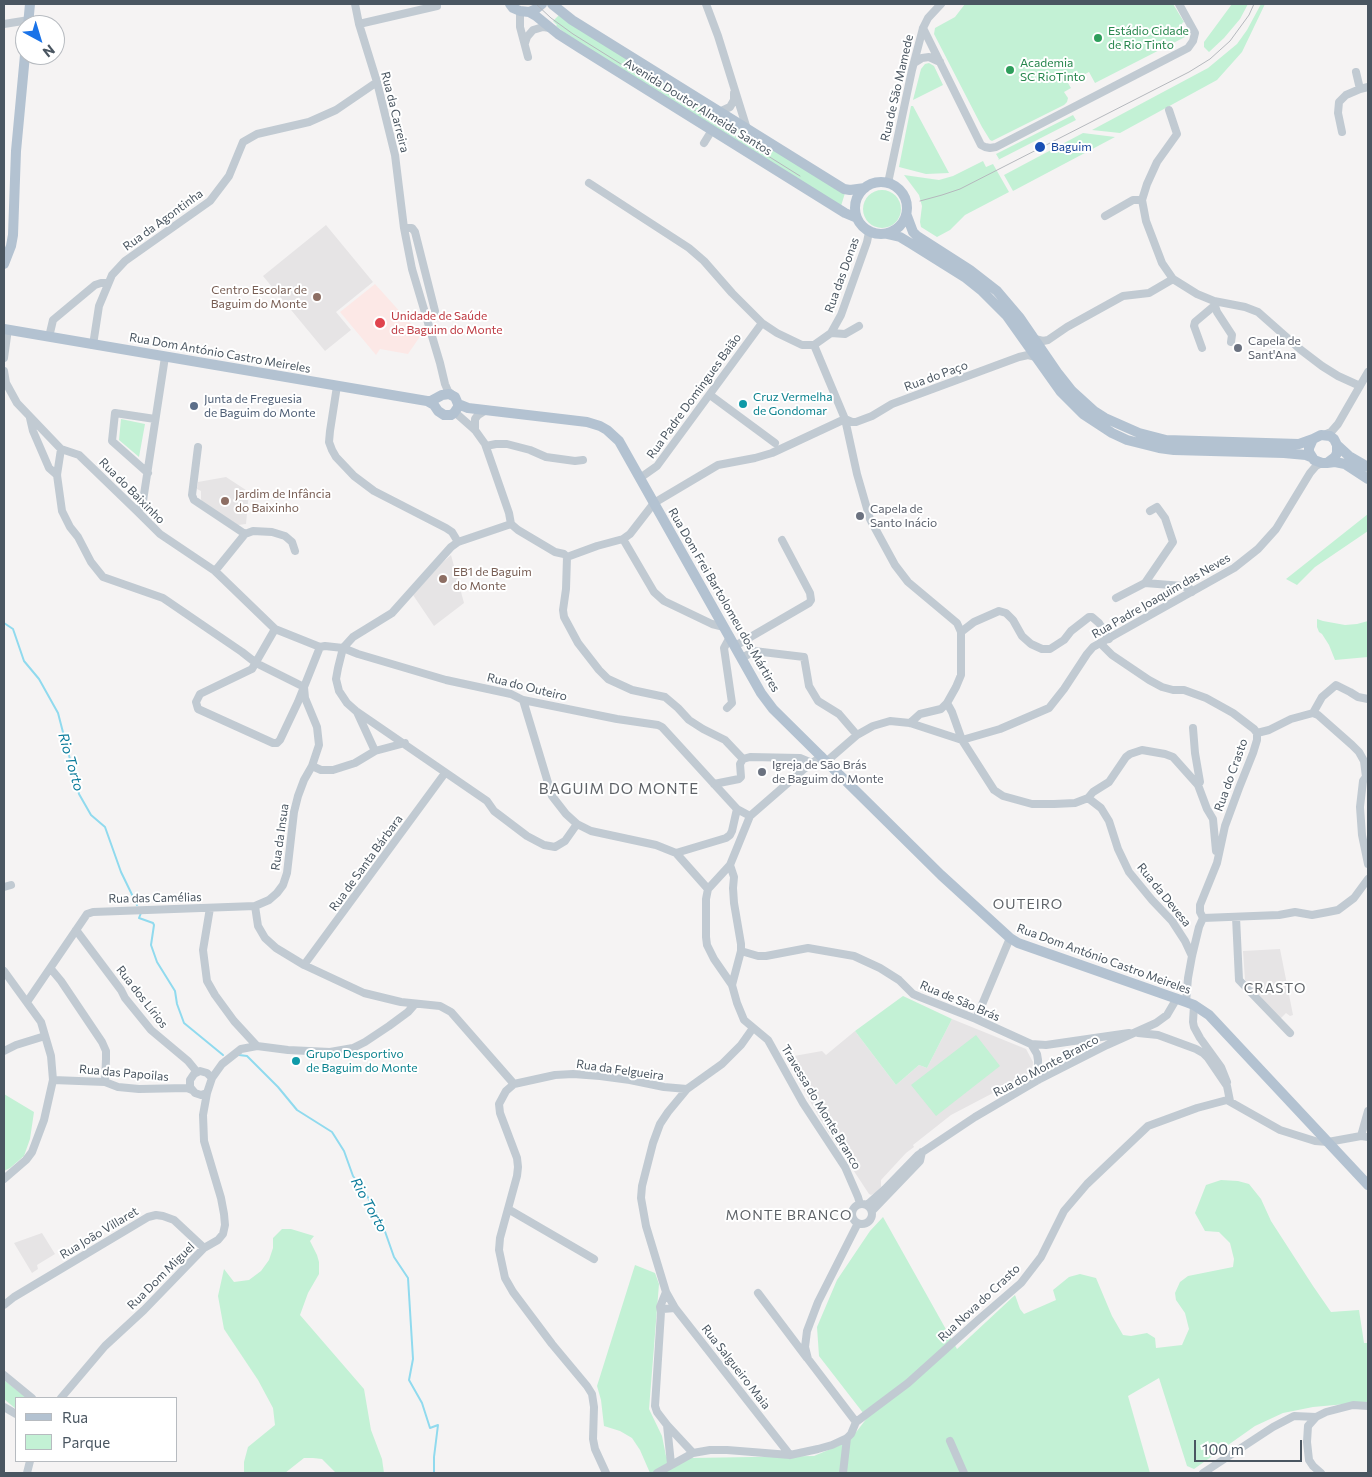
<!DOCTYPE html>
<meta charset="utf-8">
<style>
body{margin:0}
#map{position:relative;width:1372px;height:1477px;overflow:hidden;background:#f5f3f3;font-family:Commissioner,sans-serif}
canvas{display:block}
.frame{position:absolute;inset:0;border:5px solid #4a5661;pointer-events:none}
.legend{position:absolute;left:15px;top:1397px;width:162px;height:65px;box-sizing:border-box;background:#fff;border:1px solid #b7bbc0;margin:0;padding:6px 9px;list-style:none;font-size:15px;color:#4a5661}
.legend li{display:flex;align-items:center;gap:10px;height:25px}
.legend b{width:25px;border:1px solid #b7bbc0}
.north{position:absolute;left:15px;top:15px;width:50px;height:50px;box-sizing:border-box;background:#fff;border:1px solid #b7bbc0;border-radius:50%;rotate:141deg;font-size:14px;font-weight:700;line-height:20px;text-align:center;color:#4a5661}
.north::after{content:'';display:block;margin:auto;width:18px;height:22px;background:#1a73e8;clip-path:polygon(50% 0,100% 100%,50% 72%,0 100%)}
.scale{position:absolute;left:1194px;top:1440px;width:108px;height:22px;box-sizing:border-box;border:2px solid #4a5661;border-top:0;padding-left:6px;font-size:15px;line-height:18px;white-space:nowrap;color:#4a5661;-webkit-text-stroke:4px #fff;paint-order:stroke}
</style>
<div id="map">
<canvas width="1372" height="1477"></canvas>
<div class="frame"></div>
<ul class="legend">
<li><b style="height:6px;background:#b3c2d1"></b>Rua</li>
<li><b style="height:14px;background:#c3f1d5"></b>Parque</li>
</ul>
<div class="north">N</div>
<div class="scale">100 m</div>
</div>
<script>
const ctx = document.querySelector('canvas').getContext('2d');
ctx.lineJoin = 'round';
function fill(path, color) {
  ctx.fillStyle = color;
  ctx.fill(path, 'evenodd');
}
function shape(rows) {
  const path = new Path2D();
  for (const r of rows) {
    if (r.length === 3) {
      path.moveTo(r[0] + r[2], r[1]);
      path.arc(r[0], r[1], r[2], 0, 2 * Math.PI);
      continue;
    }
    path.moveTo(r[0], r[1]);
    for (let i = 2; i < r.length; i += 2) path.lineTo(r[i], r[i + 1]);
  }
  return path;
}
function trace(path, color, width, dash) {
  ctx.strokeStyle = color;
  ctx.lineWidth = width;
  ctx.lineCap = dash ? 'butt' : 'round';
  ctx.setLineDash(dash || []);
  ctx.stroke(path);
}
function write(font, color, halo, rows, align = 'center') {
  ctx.font = font + ' Commissioner,sans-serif';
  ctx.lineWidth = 4;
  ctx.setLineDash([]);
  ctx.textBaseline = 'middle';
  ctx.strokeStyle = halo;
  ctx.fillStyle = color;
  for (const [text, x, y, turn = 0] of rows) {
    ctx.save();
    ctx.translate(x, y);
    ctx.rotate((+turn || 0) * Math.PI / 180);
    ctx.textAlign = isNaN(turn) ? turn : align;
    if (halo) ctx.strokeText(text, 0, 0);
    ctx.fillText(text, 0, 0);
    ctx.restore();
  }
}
fill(shape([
 [326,225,373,282,336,312,351,330,325,351,263,276],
 [226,477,249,492,246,524,238,525,202,502,201,499,201,491,197,489,198,482],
 [451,555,464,603,434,626,413,595,442,563],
 [1280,949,1293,1015,1290,1016,1286,1013,1280,1019,1245,980,1243,951],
 [952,1019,1026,1049,1033,1062,1032,1074,1023,1084,1020,1085,1014,1082,951,1115,913,1145,914,1147,906,1153,881,1180,881,1187,875,1193,871,1195,869,1194,825,1127,792,1070,794,1056,822,1051,826,1055,855,1031,896,1085,919,1065,927,1068],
 [42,1233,55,1254,37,1265,38,1269,32,1273,14,1243]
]), '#e6e4e5');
fill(shape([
 [375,284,421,335,408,354,380,349,376,355,340,312]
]), '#fce8e6');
fill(shape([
 [965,4,1173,4,1184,22,1182,23,1186,33,1185,37,1095,83,1089,72,1068,83,1071,88,1064,92,1068,98,1067,102,1064,105,992,141,990,140,982,127,934,34,935,28,955,17],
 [1232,4,1248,4,1240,19,1224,38,1209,52,1204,47,1204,42],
 [1261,4,1265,4,1242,52,1217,80,1120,133,1092,130,1208,68,1237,44,1247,30],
 [559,15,845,193,841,206,569,36,556,26,557,25,553,21],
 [929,63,934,66,943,85,913,100,921,69,925,64],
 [911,106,913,106,949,173,926,174,899,167],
 [1073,115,1076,120,998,160,999,159,996,154],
 [1083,133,1115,137,1013,191,1004,175],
 [983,161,986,167,993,164,1009,192,965,215,950,230,937,237,921,227,920,222,922,206,919,195,904,175,939,180,953,176],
 [882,209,19],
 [121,419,145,424,139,457,119,440],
 [1368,514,1368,531,1315,567,1297,585,1286,579],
 [1317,619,1323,621,1345,625,1357,624,1368,621,1368,657,1335,660,1329,645,1322,634,1319,632,1317,627],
 [903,996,952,1019,927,1068,919,1065,896,1085,855,1031],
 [976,1035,1000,1066,936,1116,911,1085],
 [4,1094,34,1112,30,1139,24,1156,10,1168,4,1171],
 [1221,1180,1238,1181,1249,1184,1261,1199,1271,1221,1313,1286,1331,1312,1359,1310,1364,1343,1368,1343,1368,1402,1313,1407,1283,1413,1255,1426,1194,1469,1187,1466,1159,1378,1128,1396,1150,1473,650,1473,640,1450,632,1438,620,1431,604,1426,601,1400,597,1386,635,1265,655,1273,659,1284,649,1409,662,1436,666,1456,675,1466,691,1458,814,1456,840,1445,857,1431,867,1418,819,1356,817,1327,837,1280,870,1231,883,1217,957,1349,1015,1295,1020,1309,1024,1314,1056,1300,1053,1290,1069,1277,1080,1274,1096,1278,1112,1316,1123,1335,1131,1336,1147,1333,1155,1338,1156,1348,1182,1345,1189,1329,1185,1313,1176,1300,1175,1293,1180,1282,1188,1276,1233,1267,1234,1259,1230,1243,1219,1232,1205,1231,1195,1213,1206,1185],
 [282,1229,291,1229,314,1236,310,1241,317,1255,319,1262,319,1274,308,1293,300,1315,364,1389,371,1430,382,1459,384,1473,336,1473,322,1459,313,1458,304,1458,285,1473,244,1473,244,1462,248,1447,275,1425,273,1408,258,1380,224,1329,218,1296,224,1269,234,1282,249,1280,261,1271,269,1260,273,1248,273,1238],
 [4,1380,27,1398,16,1398,16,1409,4,1399]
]), '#c3f1d5');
trace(shape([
 [4,623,13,629,24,661,39,679,58,713,79,794,91,815,105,827,121,872,137,905],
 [141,913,139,918,153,923,154,925,151,945,157,962,175,991,177,1004,184,1023,223,1055],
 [239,1055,247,1056,278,1087,297,1110,332,1132,344,1151,353,1176,365,1192,382,1223,394,1257,408,1278,413,1359,409,1380,422,1403,430,1428,438,1425,434,1457,434,1473]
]), '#90daee', 2);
trace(shape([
 [355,4,359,24,377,82,395,155,404,228,412,269,440,363,445,384,448,391,453,395],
 [706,4,718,36,747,129],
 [520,11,520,27,528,57],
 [4,24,29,20],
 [359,24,437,6],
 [923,28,981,145,985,147,990,148,996,147,1188,48,1193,41,1195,33,1179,4],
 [525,43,527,37,533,30,543,27,550,28],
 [914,63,922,58,929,57,940,62],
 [1356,72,1360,89],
 [1169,110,1177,134,1157,162,1147,184,1142,200,1146,221,1162,263,1173,279,1197,294,1214,301,1245,307,1258,312,1301,350,1322,366,1338,376,1360,386],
 [719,112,730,107,734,100,734,93],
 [1342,132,1338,113,1339,102,1346,95,1360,89,1368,87],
 [704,143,712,130],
 [589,183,689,248,704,261,732,293,762,323,777,333,802,345,814,345,845,419,857,474,870,519,895,565,908,582,957,623,961,632,961,675,956,687,947,703,941,709,920,714,910,723],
 [888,183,912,70,923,28,928,18,941,4],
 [1105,216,1133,200,1142,200],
 [404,228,412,228,415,232,435,311,434,314,426,317],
 [1214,303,1217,312,1232,335,1231,342],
 [831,333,845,334,859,326],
 [49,337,53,320,95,285,101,283,108,283],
 [1035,339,1043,341,1048,340,1067,327,1123,296,1149,293,1173,279],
 [93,345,99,306,112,275,125,261,210,201,229,176,243,142,257,134,309,122,336,110,377,82],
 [814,345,831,333,841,315,867,242,869,232],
 [1202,348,1194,326,1195,322,1214,306],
 [4,358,8,329],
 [4,371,6,383,17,403,61,449,79,455,138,512,160,534,215,571,275,629,320,647,325,646,343,648,358,654,446,680,511,694,523,700,617,719,658,725,662,727,737,809,750,816],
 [337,386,330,431,329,442,332,450,336,457,354,476,374,491,446,528,452,532,458,542],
 [710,395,775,443],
 [454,413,458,415,475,430,485,444,509,513,511,524,518,530,555,552,564,554,567,557,566,589,563,610,564,617,578,643,599,670,608,679,632,690,665,697,678,708,689,720,703,729,725,740,743,759],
 [30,418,33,431,49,468,57,475],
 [475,430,475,419,478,415,486,410],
 [1324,435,1331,432,1338,424,1368,372],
 [486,446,496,444,507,444,530,450,546,457,575,461,583,460],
 [198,447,192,495,194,500,245,534],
 [61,449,57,475,62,511,70,527,78,537,91,562,103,577,163,598,242,652,256,663,304,687],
 [148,473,112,441,115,413,155,419],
 [640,478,657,466,762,323],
 [138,512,143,501,165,357],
 [511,524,458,542,451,547,392,613,353,637,343,648,338,668,336,679,339,691,347,703,356,711,487,801,494,811,527,836,544,845,555,847,565,841,577,824],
 [623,539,654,592,664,601,712,624,724,627],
 [567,557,597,546,623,539,630,534,654,503,718,465,755,458,772,453,845,419,852,422,856,422,872,416,892,404,1019,357,1028,355,1036,357],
 [215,571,245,534,253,531,272,532,285,536,292,542,295,551],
 [1145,583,1173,542,1165,518,1157,507,1150,511],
 [1116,598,1145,583,1183,586,1190,589,1192,592],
 [275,629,252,669,200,694,196,702,198,709,273,743,277,743,280,740,298,702,320,647],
 [961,632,974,622,999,611,1006,613,1013,620,1022,636,1031,644,1042,649,1050,649,1064,640,1071,631,1089,617,1092,617,1099,623,1109,639],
 [1100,643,1112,655,1149,680,1162,687,1173,690,1184,690,1206,698,1233,713,1254,729,1257,733,1257,740,1253,753,1239,788,1225,826,1217,863,1200,905,1200,912,1203,918,1199,927,1192,956,1188,978,1186,1002],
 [735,646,809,603,811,600,810,593,782,540],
 [742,658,754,651,804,657,809,686,818,701,839,714,857,735],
 [523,700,552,796,566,814,577,824,591,831,656,845,676,853,708,889],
 [947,703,952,712,962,740,994,790,1003,796,1032,804,1054,804,1075,803,1088,798],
 [727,708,732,703,724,648,730,637],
 [357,712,375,751],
 [1313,713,1318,715,1352,745,1359,752,1364,761,1366,777,1363,781,1360,807,1362,835,1368,864],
 [1313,713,1322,697,1336,685,1350,692,1358,697,1368,699],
 [1193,728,1195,753,1200,782,1198,785],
 [1257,733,1269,730,1291,719,1313,713],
 [822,756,804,769,750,816,730,865,708,889,706,899,706,937,707,945,714,959,732,985,737,1003,744,1020,768,1040,803,1103,845,1167,858,1197,860,1204],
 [827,761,857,735,873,726,890,721,910,723,962,740,1000,729,1049,708,1064,689,1087,654,1093,647,1234,568,1258,549,1276,529,1310,473,1316,466,1322,463],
 [312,766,321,770,333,770,355,763,375,751,405,743],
 [714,784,739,779,741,777,740,764,743,759,750,757,800,758,812,763],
 [1088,798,1093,792,1109,782,1126,757,1130,754,1142,750,1165,754,1173,757,1198,785,1207,809,1213,819,1216,851],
 [1088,798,1101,808,1109,821,1118,849,1129,872,1152,900,1172,921,1185,941,1192,956],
 [676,853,726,838,730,835,732,831,737,809],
 [730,865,734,877,733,888,734,903,741,944,741,951,732,985],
 [4,887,11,885],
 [255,906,258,926,265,938,276,948,304,965,364,993,401,1002,440,1006,451,1012,514,1084],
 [210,908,203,950,207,981,215,995,234,1021,257,1046],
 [1236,917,1239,980,1290,1033],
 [1203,918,1279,915,1295,912,1312,915,1328,912,1338,910,1354,898,1368,879],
 [76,930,121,990,125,998,151,1030,188,1061,197,1072],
 [741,951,758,956,766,956,808,948,854,956,880,968,899,980,913,994,920,997,976,1019,1031,1044,1037,1054,1038,1060,1038,1080],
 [304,965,445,773],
 [51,969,61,981,102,1042,106,1051,106,1059,105,1082],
 [4,971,41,1022,51,1056,53,1080,44,1120,32,1152,26,1160,4,1179],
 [27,1002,87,914,93,912,255,906,269,900,277,893,283,885,287,873,294,812,298,796,304,780,312,766,319,745,317,727,305,698,304,687],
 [1194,1005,1193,1022,1194,1027,1200,1038,1221,1067,1227,1082],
 [976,1019,1010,938],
 [1138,1033,1158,1035,1196,1049,1203,1053,1208,1058,1227,1086,1230,1101],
 [1031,1044,1046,1045,1129,1033],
 [4,1051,16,1045,45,1036],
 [53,1080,105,1082,118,1087,139,1089,187,1088,192,1090],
 [687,1089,668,1112,660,1124,653,1143,642,1186,641,1198,646,1226,666,1292,675,1308,790,1455],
 [207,1093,201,1095,195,1093,190,1087,190,1080,194,1074,200,1071,207,1073,212,1078],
 [1361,1136,1368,1111],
 [862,1214,10],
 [867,1205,885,1189,918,1155,975,1117,1038,1080,1107,1045,1156,1023,1167,1015,1177,998],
 [508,1209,594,1259],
 [872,1211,920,1161,922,1152],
 [758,1293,807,1358],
 [4,1305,14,1297,148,1217,156,1215,163,1216,174,1220,204,1248],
 [675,1308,663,1309,661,1312,655,1406,657,1412,667,1425,693,1453],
 [661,1312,660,1307,666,1292],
 [4,1375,32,1398],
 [61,1398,105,1346,144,1310,204,1248,218,1240,223,1234,225,1225,224,1214,221,1198,204,1141,203,1115,207,1093,212,1078,222,1064,241,1049,257,1046,288,1050,330,1052,353,1048,365,1042,389,1026,408,1012,415,1004],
 [4,1407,16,1414],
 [856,1422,908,1383,977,1321,1021,1283,1041,1257,1064,1211,1087,1184,1148,1126,1197,1108,1227,1100,1280,1130,1315,1141,1328,1142,1361,1136,1368,1137],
 [856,1422,808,1359,805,1347,807,1331,818,1302,858,1223],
 [667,1425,671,1464],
 [950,1441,964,1473],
 [27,1473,30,1461],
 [606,1473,595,1449,593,1439,594,1407,592,1394,587,1386,552,1344,513,1292,505,1278,499,1250,500,1238,517,1176,518,1167,517,1158,500,1113,499,1104,506,1091,514,1084,555,1075,573,1074,600,1076,630,1080,664,1087,687,1089,722,1064,741,1045,753,1028],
 [657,1473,693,1453,710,1450,727,1450,790,1455,818,1449,832,1445,847,1438,851,1434,856,1422],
 [843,1473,847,1438],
 [1203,1473,1273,1427,1294,1416,1316,1417],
 [1321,1473,1313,1466,1309,1460,1307,1442,1308,1426,1316,1417,1326,1412,1353,1405,1368,1406]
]), '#c1cad2', 8);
trace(shape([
 [510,4,513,8,520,11,529,12,536,9,542,4],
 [552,4,572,20,844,189,850,190,865,188],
 [529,12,536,16,558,34,580,48,845,213,857,218],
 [28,25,30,4],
 [881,208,26],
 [907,216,913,232,917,236,970,270,997,291,1020,318,1057,372,1072,391,1094,411,1105,418,1139,433,1166,440,1299,444,1313,439],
 [887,234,900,237,910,243,966,278,981,290,1007,316,1061,392,1083,414,1112,433,1127,440,1159,448,1174,450,1284,453,1306,455,1311,457],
 [4,264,11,246,13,235,16,151,25,55],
 [4,329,427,401,431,401,442,395,449,394,455,397,458,404,458,407,454,413,451,415,444,415,438,411,434,405,427,401],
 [458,404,468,408,587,422,600,426,607,430,619,441,761,693,773,709,941,875,1010,938,1018,943,1186,1002,1194,1005,1209,1015,1368,1185],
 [1337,445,1349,456,1368,467],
 [1327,463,1335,457,1337,453,1337,445,1334,439,1330,436,1321,435,1313,439,1309,448,1309,452,1314,460,1322,463,1327,463,1335,462,1345,464,1368,479]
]), '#b3c2d1', 10);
trace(shape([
 [536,4,551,18,573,34,800,176],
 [920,201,942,195,960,189,1189,72,1210,59,1230,41,1249,15,1254,4]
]), '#b5b8bd', 1);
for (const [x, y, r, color] of [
 [1098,38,5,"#2e9e5b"],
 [1010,70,5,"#2e9e5b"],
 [1040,147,6,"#1a4fb4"],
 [317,297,5,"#8d6e63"],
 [380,323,6,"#e0444e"],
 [1238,348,5,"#6b7280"],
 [743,404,5,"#0f9aa8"],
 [194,406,5,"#5c6f8a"],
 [225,501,5,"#8d6e63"],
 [860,516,5,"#6b7280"],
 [443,579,5,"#8d6e63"],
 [762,772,5,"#6b7280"],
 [296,1061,5,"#0f9aa8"]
]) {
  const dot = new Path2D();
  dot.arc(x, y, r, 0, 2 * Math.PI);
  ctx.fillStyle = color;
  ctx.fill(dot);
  trace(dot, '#fff', 2);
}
write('12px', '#27864d', '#fff', [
 ["Estádio Cidade",1108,31],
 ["de Rio Tinto",1108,45],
 ["Academia",1020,63],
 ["SC RioTinto",1020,77]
], 'left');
write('12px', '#4a5661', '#fff', [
 ["Rua de São Mamede",897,88,-77],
 ["Avenida Doutor Almeida Santos",698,107,32],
 ["Rua da Carreira",395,112,76],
 ["Rua da Agontinha",163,220,-36],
 ["Rua das Donas",842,275,-70],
 ["Rua Dom António Castro Meireles",220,353,10],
 ["Rua do Paço",936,376,-20],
 ["Rua Padre Domingues Baião",694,396,-54],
 ["Rua do Baixinho",132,491,45],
 ["Rua Padre Joaquim das Neves",1161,596,-30],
 ["Rua Dom Frei Bartolomeu dos Mártires",724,600,60],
 ["Rua do Outeiro",527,687,14],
 ["Rua do Crasto",1231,775,-70],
 ["Rua da Insua",280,837,-82],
 ["Rua de Santa Bárbara",366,863,-54],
 ["Rua da Devesa",1164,895,51],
 ["Rua das Camélias",155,898,-1],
 ["Rua Dom António Castro Meireles",1104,959,20],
 ["Rua dos Lírios",142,997,52],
 ["Rua de São Brás",960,1001,23],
 ["Rua do Monte Branco",1046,1066,-28],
 ["Rua da Felgueira",620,1070,8],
 ["Rua das Papoilas",124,1073,5],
 ["Travessa do Monte Branco",821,1107,59],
 ["Rua João Villaret",99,1233,-31],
 ["Rua Dom Miguel",161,1276,-45],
 ["Rua Nova do Crasto",979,1303,-43],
 ["Rua Salgueiro Maia",736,1367,52]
]);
write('12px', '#164399', '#fff', [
 ["Baguim",1051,147]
], 'left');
write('12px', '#785e54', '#fff', [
 ["Centro Escolar de",307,290,"right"],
 ["Baguim do Monte",307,304,"right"],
 ["Jardim de Infância",235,494],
 ["do Baixinho",235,508],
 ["EB1 de Baguim",453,572],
 ["do Monte",453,586]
], 'left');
write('12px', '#be3a42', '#fff', [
 ["Unidade de Saúde",391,316],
 ["de Baguim do Monte",391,330]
], 'left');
write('12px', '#5b616d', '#fff', [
 ["Capela de",1248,341],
 ["Sant'Ana",1248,355],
 ["Capela de",870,509],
 ["Santo Inácio",870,523],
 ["Igreja de São Brás",772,765],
 ["de Baguim do Monte",772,779]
], 'left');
write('12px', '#0d838f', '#fff', [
 ["Cruz Vermelha",753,397],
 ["de Gondomar",753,411],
 ["Grupo Desportivo",306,1054],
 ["de Baguim do Monte",306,1068]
], 'left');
write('12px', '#4e5e75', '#fff', [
 ["Junta de Freguesia",204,399],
 ["de Baguim do Monte",204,413]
], 'left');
write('italic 14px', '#0c7c9b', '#fff', [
 ["Rio Torto",71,762,74],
 ["Rio Torto",369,1205,61]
]);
ctx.letterSpacing = '1px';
write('14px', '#5f6368', '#fff', [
 ["OUTEIRO",1028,904],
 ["CRASTO",1275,988],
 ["MONTE BRANCO",789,1215]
]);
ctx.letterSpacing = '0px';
ctx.letterSpacing = '1px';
write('15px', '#5f6368', '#fff', [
 ["BAGUIM DO MONTE",619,789]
]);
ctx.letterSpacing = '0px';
</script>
